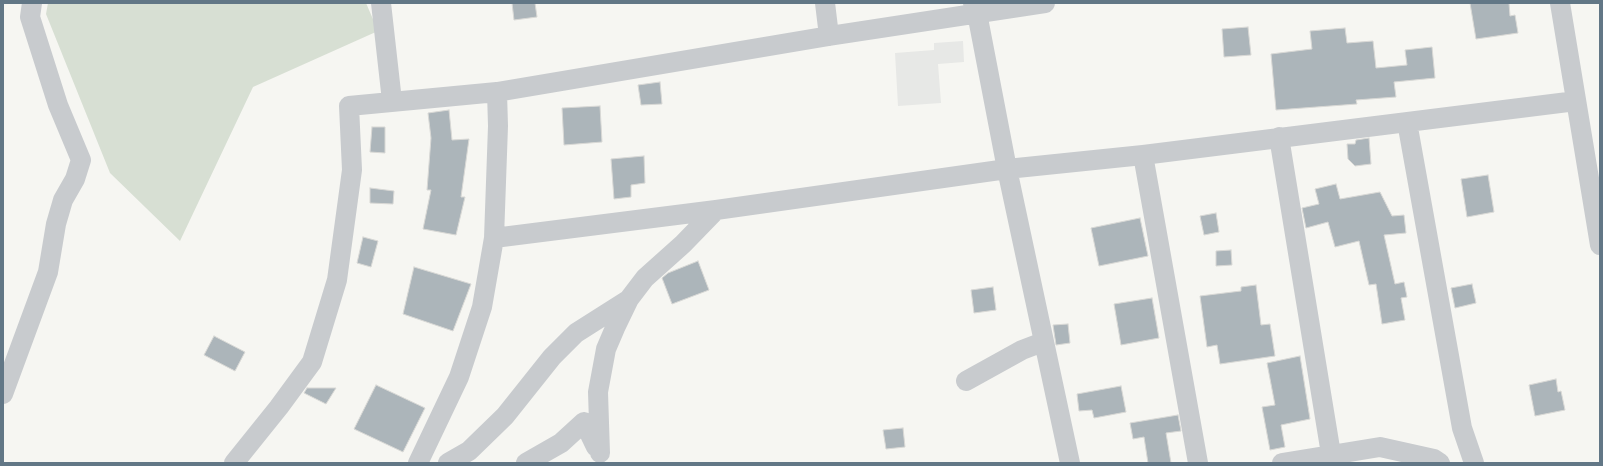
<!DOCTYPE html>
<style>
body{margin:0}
#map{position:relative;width:1603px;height:466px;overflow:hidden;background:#f6f6f2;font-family:Montserrat,sans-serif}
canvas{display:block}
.frame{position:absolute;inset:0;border:4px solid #627786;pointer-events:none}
</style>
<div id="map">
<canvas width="1603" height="466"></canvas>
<div class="frame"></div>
</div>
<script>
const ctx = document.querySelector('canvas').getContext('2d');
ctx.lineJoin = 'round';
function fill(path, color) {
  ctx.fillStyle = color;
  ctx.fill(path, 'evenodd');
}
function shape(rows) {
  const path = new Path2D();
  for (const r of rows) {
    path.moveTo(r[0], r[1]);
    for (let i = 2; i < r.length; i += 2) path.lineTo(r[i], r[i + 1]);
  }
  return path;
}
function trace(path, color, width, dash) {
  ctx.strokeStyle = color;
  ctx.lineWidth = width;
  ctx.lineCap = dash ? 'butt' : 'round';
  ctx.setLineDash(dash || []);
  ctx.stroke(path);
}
fill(shape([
 [963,41,964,62,938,64,941,103,898,106,895,53,934,50,934,43]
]), '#e7e8e6');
fill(shape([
 [48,3,366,3,378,31,253,87,180,241,110,173,46,14]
]), '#d7dfd3');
const building = shape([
 [512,3,535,3,537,17,514,20,512,3],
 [1470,3,1509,3,1510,16,1515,15,1518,33,1476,39,1470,3],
 [1248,27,1251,55,1224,57,1222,29,1248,27],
 [1345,28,1347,43,1373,41,1376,68,1407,65,1405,50,1432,47,1435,78,1394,82,1396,97,1356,100,1357,104,1276,110,1271,54,1312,49,1310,31,1345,28],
 [660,82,662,104,641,105,638,85,660,82],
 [600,106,602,142,564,145,562,108,600,106],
 [449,110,452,140,469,139,461,197,465,197,456,235,423,229,431,190,427,190,431,138,428,113,449,110],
 [372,127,385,127,385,153,370,152,372,127],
 [1369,138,1371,164,1355,166,1348,159,1347,144,1355,144,1356,140,1369,138],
 [644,156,645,183,631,185,631,197,614,199,611,159,644,156],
 [1488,175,1494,212,1467,217,1461,179,1488,175],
 [1336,184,1340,199,1380,192,1392,216,1404,215,1406,233,1384,235,1395,284,1404,282,1407,297,1401,298,1405,320,1382,324,1376,284,1369,285,1359,241,1335,247,1328,222,1306,228,1302,208,1319,204,1315,189,1336,184],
 [370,188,394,191,393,204,370,203,370,188],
 [1216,213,1219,232,1204,235,1200,216,1216,213],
 [1140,218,1148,256,1099,266,1091,228,1140,218],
 [363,237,378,241,371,267,357,263,363,237],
 [1231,250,1232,265,1216,266,1216,251,1231,250],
 [698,261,709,290,672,304,662,278,668,273,698,261],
 [414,267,471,284,453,331,403,314,414,267],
 [1472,284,1476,303,1455,308,1451,288,1472,284],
 [1256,285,1261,325,1270,324,1275,356,1220,364,1217,345,1207,347,1200,296,1241,291,1241,287,1256,285],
 [993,287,996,310,974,313,971,290,993,287],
 [1152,298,1159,338,1121,345,1114,304,1152,298],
 [1068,324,1070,343,1056,345,1053,325,1068,324],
 [214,336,245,352,235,371,204,355,214,336],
 [1300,356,1310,419,1281,425,1285,447,1270,450,1262,407,1275,405,1267,363,1300,356],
 [1556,379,1558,392,1561,391,1565,410,1535,416,1529,385,1556,379],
 [376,385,425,408,403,452,354,429,376,385],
 [1121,386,1126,412,1094,418,1092,410,1079,411,1077,394,1121,386],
 [307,388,336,388,326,404,304,393,307,388],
 [1178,415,1181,431,1166,433,1171,463,1148,463,1144,437,1133,439,1130,423,1178,415],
 [903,428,905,447,886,449,883,430,903,428]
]);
fill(building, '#acb5ba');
trace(building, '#d8d8d5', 1);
trace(shape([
 [381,3,392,101],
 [825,3,829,36],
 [973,3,977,13,1007,169,1070,463],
 [1560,3,1600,245],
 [1407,122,1462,428,1474,463],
 [1279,137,1331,454],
 [1143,155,1198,463],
 [494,238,716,210,1007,169,1143,155,1576,101],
 [966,381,1022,350,1043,342],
 [3,394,48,272,56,224,63,200,75,179,81,160,58,105,30,17,32,3],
 [600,453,598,392,606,349,615,328,629,299,645,278,683,244,716,210],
 [234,463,279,407,312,362,337,280,352,170,349,106,497,92,829,36,1045,3],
 [418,463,459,377,482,307,494,238,498,126,497,92],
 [448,463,469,451,505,416,552,357,576,333,628,300],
 [526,463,561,443,584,422,596,447],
 [1282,463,1380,447,1434,459,1440,463]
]), '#c8cbce', 20);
</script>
